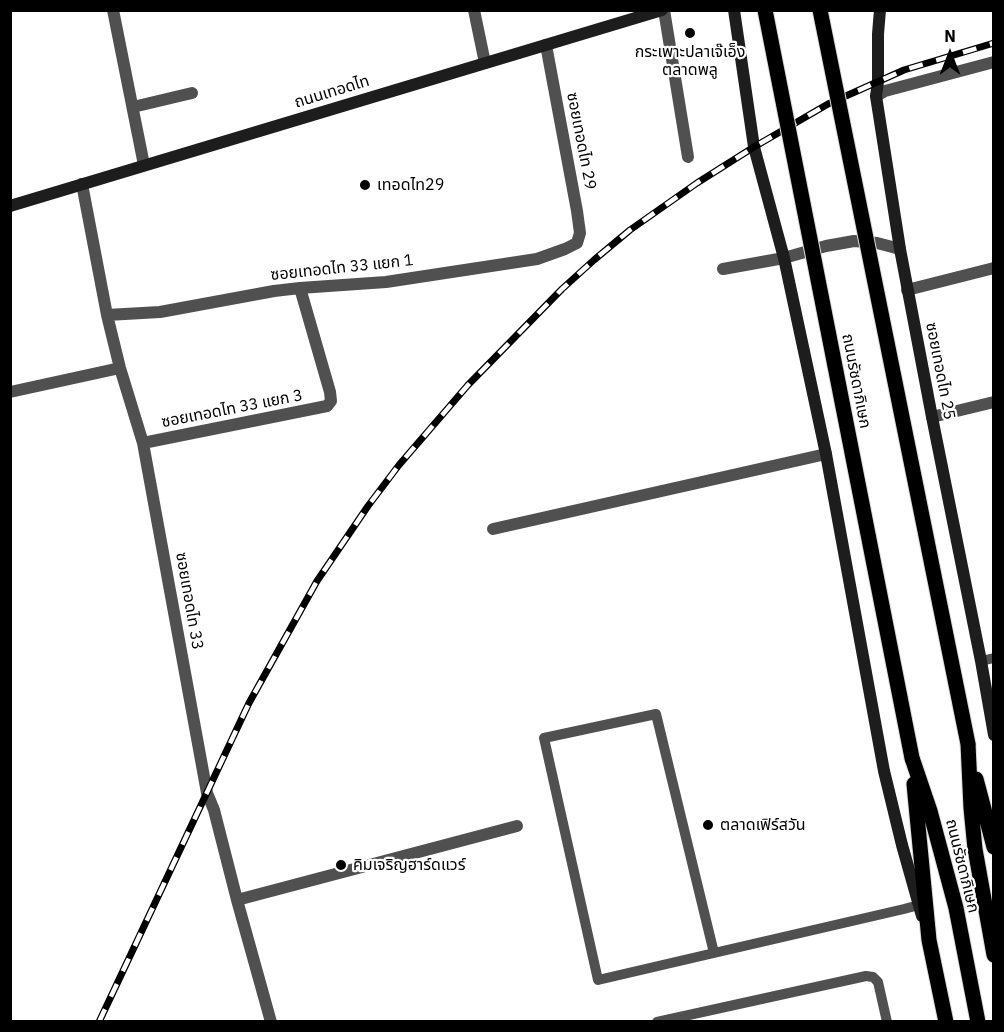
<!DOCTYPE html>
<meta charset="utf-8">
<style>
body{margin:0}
#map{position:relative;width:1004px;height:1032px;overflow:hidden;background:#fff;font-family:"IBM Plex Sans",sans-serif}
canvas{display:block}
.frame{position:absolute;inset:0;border:12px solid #000;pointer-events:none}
.north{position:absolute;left:920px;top:24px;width:60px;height:60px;-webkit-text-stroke:4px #fff;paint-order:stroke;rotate:0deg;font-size:16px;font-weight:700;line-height:24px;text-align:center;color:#000}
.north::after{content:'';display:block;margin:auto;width:21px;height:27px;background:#000;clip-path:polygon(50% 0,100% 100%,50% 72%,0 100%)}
</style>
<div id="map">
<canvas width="1004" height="1032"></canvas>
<div class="frame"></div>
<div class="north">N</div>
</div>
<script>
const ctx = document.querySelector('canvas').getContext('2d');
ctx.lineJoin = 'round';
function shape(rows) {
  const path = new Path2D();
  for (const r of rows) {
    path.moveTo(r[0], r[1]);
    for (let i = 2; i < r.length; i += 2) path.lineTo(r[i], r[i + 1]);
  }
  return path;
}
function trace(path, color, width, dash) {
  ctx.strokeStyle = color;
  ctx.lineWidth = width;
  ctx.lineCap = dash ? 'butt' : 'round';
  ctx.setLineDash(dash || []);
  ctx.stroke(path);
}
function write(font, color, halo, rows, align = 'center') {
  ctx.font = font + ' "IBM Plex Sans","Noto Sans Thai",sans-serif';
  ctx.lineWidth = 4.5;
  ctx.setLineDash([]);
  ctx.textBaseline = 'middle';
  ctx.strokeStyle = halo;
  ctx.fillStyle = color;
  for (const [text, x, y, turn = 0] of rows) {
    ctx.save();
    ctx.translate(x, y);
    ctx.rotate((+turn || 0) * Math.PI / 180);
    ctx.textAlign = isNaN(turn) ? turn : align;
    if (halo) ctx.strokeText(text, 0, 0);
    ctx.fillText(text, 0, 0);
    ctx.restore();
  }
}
const primary = shape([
 [968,744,971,808,975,849,994,955],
 [912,758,930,811,956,908,978,1022],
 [976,779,994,847],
 [914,784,929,940,946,1022]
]);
trace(primary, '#dbdbdb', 17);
trace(shape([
 [981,661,994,658],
 [714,953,656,714,544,738,598,980,714,953,904,909,919,905],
 [657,1022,866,976,873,977,878,982,887,1022]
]), '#505050', 10);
trace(shape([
 [113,10,144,165],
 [474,10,485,63],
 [664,10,688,157],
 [876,96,885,91,994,62],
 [133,107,192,93],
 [82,184,107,315,120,368,143,443,207,793,214,810,237,900,271,1022],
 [723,269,784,258,826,246,854,241,877,243,900,249],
 [907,290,994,268],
 [107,315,160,312,274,291,300,288,386,282,537,259,565,249,577,243,580,233,577,211,546,45],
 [10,392,120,368],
 [932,417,994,402],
 [143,443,327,406,331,401,330,392,300,288],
 [493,529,826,454],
 [237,900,517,826]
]), '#505050', 12);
trace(shape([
 [734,10,754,147,784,258,826,454,884,771,902,845,922,916],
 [880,10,878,34,878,82,876,96,900,249,932,417,981,661,994,735],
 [10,206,662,10]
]), '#1d1d1d', 12);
trace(primary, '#000', 15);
const rail = shape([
 [99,1022,249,703,317,581,368,506,399,465,468,385,562,289,594,260,630,230,697,183,754,147,828,104,904,70,994,43]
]);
trace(rail, '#000', 7);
trace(rail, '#fff', 4.5, [14]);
const primaryBridge = shape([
 [765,10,912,758],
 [820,10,968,744]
]);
trace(primaryBridge, '#dbdbdb', 17, []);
trace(primaryBridge, '#000', 15);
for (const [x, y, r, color] of [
 [690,33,6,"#000"],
 [365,185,6,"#000"],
 [708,825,6,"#000"],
 [341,865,6,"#000"]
]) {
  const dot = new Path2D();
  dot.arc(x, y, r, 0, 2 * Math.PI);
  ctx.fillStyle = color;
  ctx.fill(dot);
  trace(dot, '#fff', 2);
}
write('16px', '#000', '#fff', [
 ["กระเพาะปลาเจ๊เอ็ง",690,52,"center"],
 ["ตลาดพลู",690,70,"center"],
 ["เทอดไท29",377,185],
 ["ตลาดเฟิร์สวัน",720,825],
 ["คิมเจริญฮาร์ดแวร์",353,865]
], 'left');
write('16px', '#000', '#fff', [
 ["ถนนเทอดไท",332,92,-17],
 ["ซอยเทอดไท 29",581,141,79],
 ["ซอยเทอดไท 33 แยก 1",342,268,-6],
 ["ซอยเทอดไท 25",940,371,79],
 ["ถนนรัชดาภิเษก",856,381,79],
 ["ซอยเทอดไท 33 แยก 3",232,409,-11],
 ["ซอยเทอดไท 33",189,601,80],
 ["ถนนรัชดาภิเษก",962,866,76]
]);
</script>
